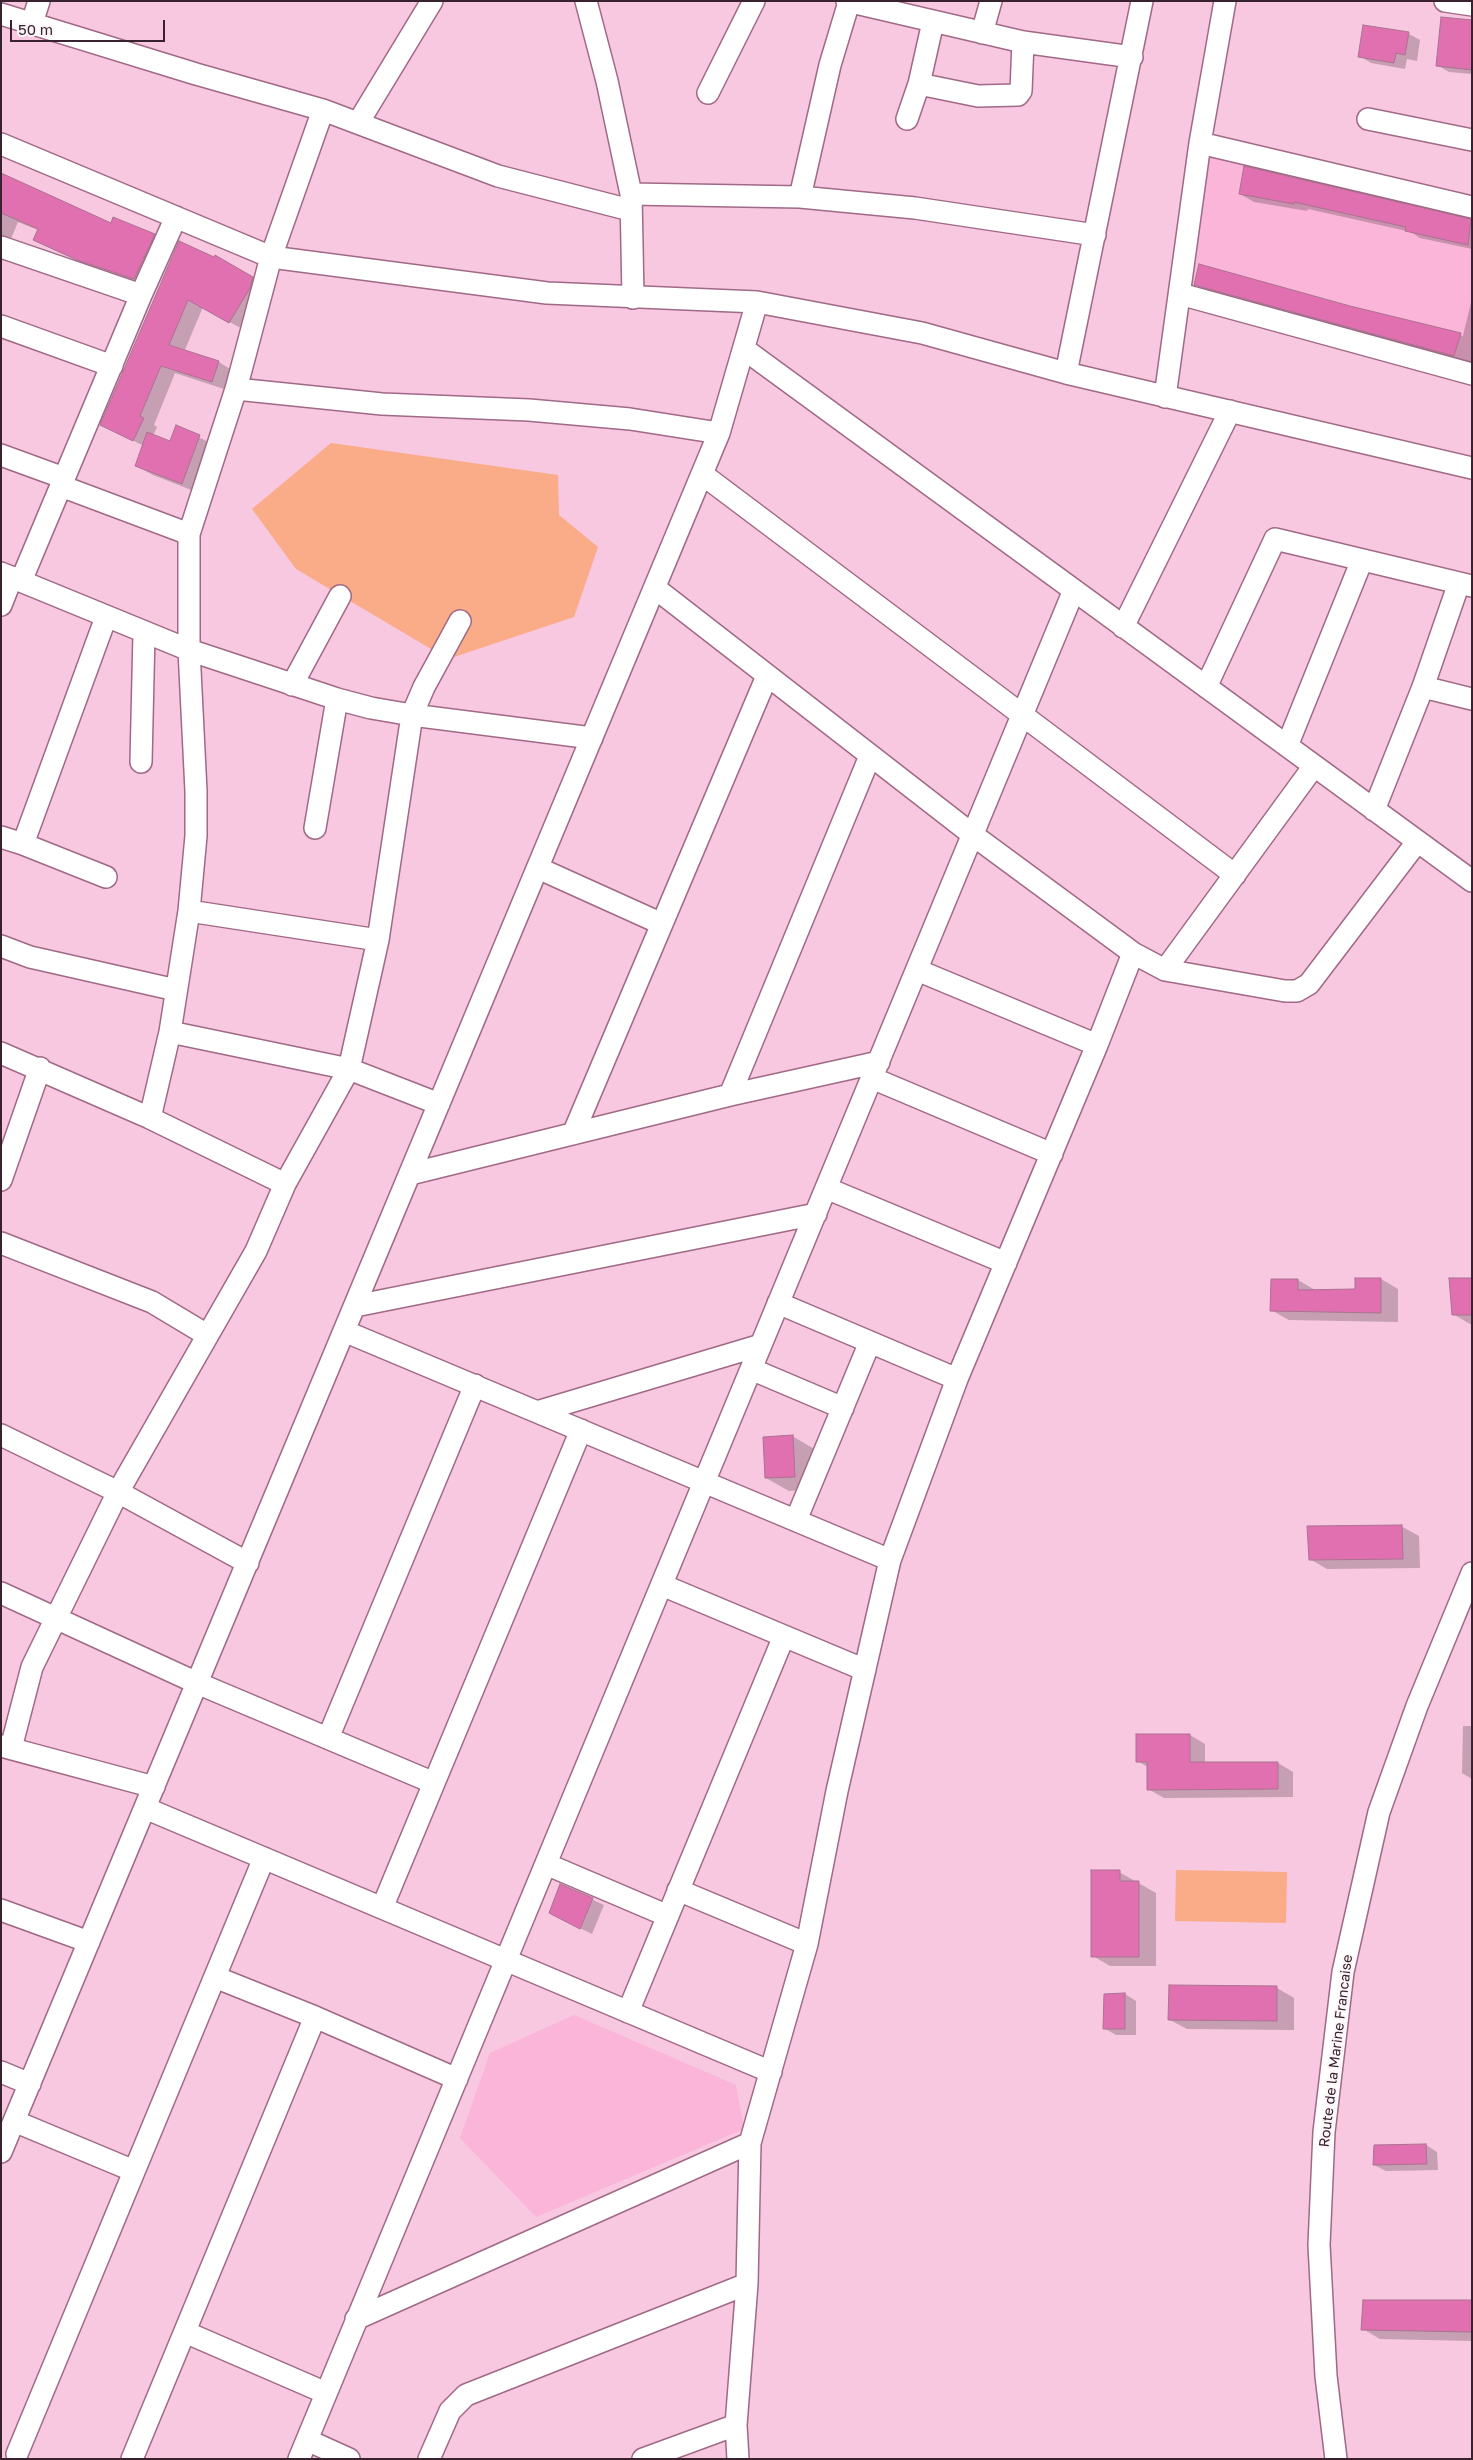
<!DOCTYPE html>
<style>
body{margin:0}
#map{position:relative;width:1473px;height:2460px;overflow:hidden;background:#f8c7e0;font-family:"Golos Text",sans-serif}
canvas{display:block}
.frame{position:absolute;inset:0;border:2px solid #39222f;pointer-events:none}
.scale{position:absolute;left:10px;top:20px;width:155px;height:22px;box-sizing:border-box;border:2px solid #39222f;border-top:0;padding-left:6px;font-size:15px;line-height:18px;white-space:nowrap;color:#39222f;-webkit-text-stroke:4px #fdf6f9;paint-order:stroke}
</style>
<div id="map">
<canvas width="1473" height="2460"></canvas>
<div class="frame"></div>
<div class="scale">50 m</div>
</div>
<script>
const ctx = document.querySelector('canvas').getContext('2d');
ctx.lineJoin = 'round';
function fill(path, color) {
  ctx.fillStyle = color;
  ctx.fill(path, 'evenodd');
}
function shape(rows) {
  const path = new Path2D();
  for (const r of rows) {
    path.moveTo(r[0], r[1]);
    for (let i = 2; i < r.length; i += 2) path.lineTo(r[i], r[i + 1]);
  }
  return path;
}
function trace(path, color, width, dash) {
  ctx.strokeStyle = color;
  ctx.lineWidth = width;
  ctx.lineCap = dash ? 'butt' : 'round';
  ctx.setLineDash(dash || []);
  ctx.stroke(path);
}
function write(font, color, halo, rows, align = 'center') {
  ctx.font = font + ' "Golos Text",sans-serif';
  ctx.lineWidth = 4.5;
  ctx.setLineDash([]);
  ctx.textBaseline = 'middle';
  ctx.strokeStyle = halo;
  ctx.fillStyle = color;
  for (const [text, x, y, turn = 0] of rows) {
    ctx.save();
    ctx.translate(x, y);
    ctx.rotate((+turn || 0) * Math.PI / 180);
    ctx.textAlign = isNaN(turn) ? turn : align;
    if (halo) ctx.strokeText(text, 0, 0);
    ctx.fillText(text, 0, 0);
    ctx.restore();
  }
}
fill(shape([
 [1210,149,1472,211,1472,367,1187,290],
 [574,2015,736,2085,744,2129,536,2217,460,2138,490,2053]
]), '#fab5d9');
fill(shape([
 [331,443,558,475,559,515,598,547,574,617,448,659,296,569,252,509],
 [1176,1870,1287,1872,1286,1923,1175,1921]
]), '#f9ac87');
fill(shape([
 [1472,21,1472,74,1449,72,1437,65],
 [1364,26,1409,34,1420,40,1417,61,1407,59,1405,69,1371,63,1360,56],
 [1,175,111,224,154,235,171,245,152,288,96,269,52,249,34,239,38,230,18,222,8,246,1,243],
 [1240,194,1471,220,1472,249,1420,238,1411,232,1308,209,1307,211,1254,202],
 [216,257,267,286,244,330,203,307,184,352,219,362,233,371,227,390,175,373,154,425,157,427,153,436,171,443,177,427,217,446,199,493,153,475,136,466,144,446,101,425],
 [1195,284,1350,307,1463,336,1472,298,1472,365,1212,294],
 [1381,1279,1398,1289,1398,1322,1289,1320,1271,1310,1298,1280,1315,1290,1356,1290],
 [1472,1279,1472,1324,1470,1324,1453,1314],
 [792,1436,816,1450,818,1489,789,1491,766,1478],
 [1401,1526,1419,1536,1420,1568,1327,1569,1310,1559],
 [1463,1726,1472,1726,1472,1779,1462,1773],
 [1190,1735,1205,1744,1205,1763,1278,1763,1293,1772,1293,1797,1164,1798,1148,1789,1148,1767,1137,1761],
 [1119,1872,1156,1893,1156,1966,1110,1966,1093,1956],
 [561,1885,604,1905,592,1934,561,1919],
 [1277,1988,1294,1998,1294,2030,1187,2029,1170,2020],
 [1125,1994,1136,2001,1136,2035,1116,2035,1104,2028,1106,1995],
 [1426,2145,1437,2152,1438,2170,1386,2171,1374,2165,1375,2146],
 [1472,2302,1472,2341,1380,2339,1363,2329]
]), '#0003');
const building = shape([
 [1441,17,1472,20,1472,70,1436,66,1441,17],
 [1363,25,1409,32,1405,55,1396,53,1394,63,1358,57,1363,25],
 [1244,166,1471,219,1468,245,1405,231,1406,227,1294,202,1294,204,1239,194,1244,166],
 [1,173,111,223,113,217,155,234,134,279,77,260,33,240,38,229,1,213,1,173],
 [179,241,214,257,215,255,253,277,250,288,229,323,188,300,169,345,219,361,212,382,161,366,140,416,144,418,133,441,100,425,179,241],
 [1199,264,1350,306,1461,333,1454,356,1194,285,1199,264],
 [176,425,200,435,182,484,135,466,147,432,170,441,176,425],
 [1355,1278,1381,1278,1381,1313,1270,1311,1271,1279,1298,1279,1298,1290,1355,1289,1355,1278],
 [1449,1278,1472,1278,1472,1315,1452,1315,1449,1278],
 [793,1435,795,1477,765,1478,763,1437,793,1435],
 [1402,1525,1403,1559,1309,1560,1307,1526,1402,1525],
 [1136,1734,1190,1734,1190,1762,1278,1762,1278,1789,1147,1790,1147,1762,1136,1762,1136,1734],
 [1091,1870,1120,1870,1120,1881,1139,1881,1139,1957,1091,1957,1091,1870],
 [560,1884,593,1898,580,1929,549,1913,560,1884],
 [1169,1985,1277,1986,1277,2021,1168,2020,1169,1985],
 [1125,1993,1125,2029,1103,2029,1104,1994,1125,1993],
 [1426,2144,1427,2164,1373,2165,1374,2145,1426,2144],
 [1363,2300,1472,2300,1472,2332,1361,2330,1363,2300]
]);
fill(building, '#e170b0');
trace(building, '#aa7290', 1);
const street = shape([
 [586,1,607,81,631,194,633,298],
 [847,1,1023,42,1132,57],
 [1445,1,1472,5],
 [1,14,196,74,323,110,498,176,630,210],
 [32,23,39,1],
 [982,33,991,1],
 [919,84,978,96,1018,95,1021,91,1023,42],
 [708,93,754,1],
 [907,119,919,84,933,22],
 [1368,119,1472,140],
 [358,123,432,1],
 [1200,143,1472,207],
 [1,144,271,257,547,293,757,302,922,333,1066,373,1472,468],
 [631,194,800,197,915,208,1095,235],
 [800,197,830,65,849,2],
 [1,247,141,295],
 [1180,294,1472,374],
 [1,326,112,366],
 [744,349,1472,881],
 [1066,373,1142,1],
 [236,389,382,404,529,410,630,419,719,433],
 [1165,397,1200,143,1225,1],
 [1,455,64,478],
 [702,474,1235,875],
 [61,486,189,534],
 [1,573,189,650,337,699,371,708,412,715,592,738],
 [21,581,141,295,176,217],
 [655,588,973,835,1133,953,1165,970,1285,991,1297,991,1309,984,1417,842],
 [1,605,12,577],
 [1123,627,1230,411],
 [292,685,340,596],
 [1206,687,1275,539,1472,586],
 [1423,687,1472,699],
 [1287,746,1362,560],
 [141,762,144,633],
 [1374,810,1423,687,1459,583],
 [315,828,337,699],
 [1,837,23,844,106,617],
 [23,844,106,877],
 [538,868,662,924],
 [189,911,378,940],
 [1,946,30,957,176,990],
 [917,970,1097,1045],
 [1165,970,1314,766],
 [170,1032,349,1069,439,1104],
 [1,1053,150,1118,285,1184],
 [872,1078,1052,1154],
 [730,1095,870,756],
 [150,1118,170,1032,189,911,196,836,196,791,189,650,189,534,236,389,271,257,323,110],
 [573,1134,767,676],
 [410,1174,730,1095,879,1062],
 [1,1180,40,1068],
 [826,1188,1006,1263],
 [1,1243,152,1302,207,1335],
 [778,1303,957,1379],
 [355,1306,816,1214],
 [344,1331,890,1560],
 [751,1369,843,1408],
 [540,1411,761,1345],
 [1,1435,118,1492,248,1563],
 [796,1520,870,1342],
 [662,1585,865,1670],
 [1,1593,197,1683,434,1783],
 [328,1738,475,1385],
 [1,1746,154,1787],
 [11,1748,32,1667,118,1492,256,1251,285,1184,349,1069,378,940,412,715,424,687,460,621],
 [145,1808,771,2072],
 [546,1864,668,1916],
 [678,1890,807,1944],
 [382,1908,581,1430],
 [1,1910,89,1942],
 [215,1977,315,2017,457,2079],
 [628,2012,784,1636],
 [1,2072,30,2084],
 [14,2121,134,2171],
 [1,2152,719,433,757,302],
 [356,2319,750,2143],
 [185,2332,326,2393],
 [307,2440,349,2459],
 [17,2454,264,1858],
 [132,2459,315,2017],
 [299,2459,1074,590],
 [429,2459,450,2411,466,2395,747,2284],
 [643,2459,736,2425],
 [738,2459,736,2425,747,2284,750,2143,807,1944,837,1791,890,1560,957,1379,1097,1045,1133,953],
 [1336,2459,1326,2376,1319,2245,1324,2132,1343,1972,1379,1812,1417,1706,1472,1573]
]);
trace(street, '#a06986', 24);
trace(street, '#fff', 21);
write('14px', '#39222f', '#fdf6f9', [
 ["Route de la Marine Francaise",1336,2051,-83]
]);
</script>
